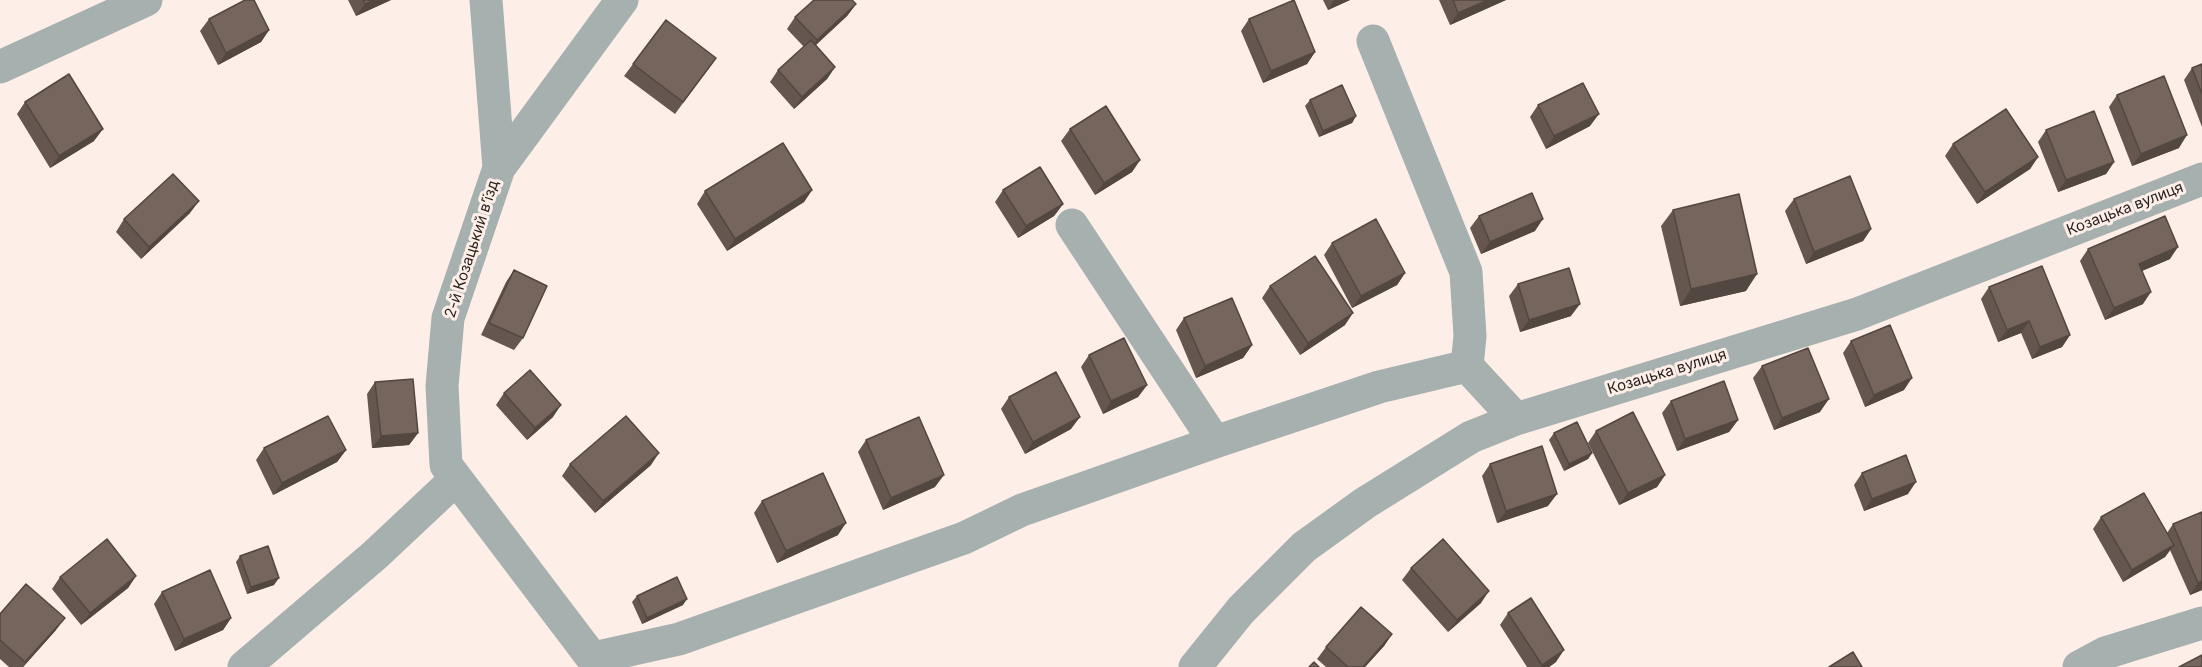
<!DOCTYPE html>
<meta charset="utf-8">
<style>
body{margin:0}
canvas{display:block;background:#fdeee7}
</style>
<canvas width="2202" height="667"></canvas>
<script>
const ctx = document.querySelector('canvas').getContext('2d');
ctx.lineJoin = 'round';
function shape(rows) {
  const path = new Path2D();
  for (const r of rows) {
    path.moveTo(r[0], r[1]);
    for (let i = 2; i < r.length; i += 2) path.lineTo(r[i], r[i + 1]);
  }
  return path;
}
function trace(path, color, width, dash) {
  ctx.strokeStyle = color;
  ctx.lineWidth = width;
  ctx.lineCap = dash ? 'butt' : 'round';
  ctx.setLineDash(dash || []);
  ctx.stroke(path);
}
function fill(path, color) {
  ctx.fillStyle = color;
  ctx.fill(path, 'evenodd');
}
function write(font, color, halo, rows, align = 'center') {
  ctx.font = font + ' Inter,sans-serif';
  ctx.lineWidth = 6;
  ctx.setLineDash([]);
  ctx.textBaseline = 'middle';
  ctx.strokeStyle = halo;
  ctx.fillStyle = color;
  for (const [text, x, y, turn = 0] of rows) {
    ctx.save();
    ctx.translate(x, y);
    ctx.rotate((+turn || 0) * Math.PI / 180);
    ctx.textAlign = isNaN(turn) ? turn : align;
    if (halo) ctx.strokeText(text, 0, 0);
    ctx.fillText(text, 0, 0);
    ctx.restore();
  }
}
trace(shape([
 [486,0,499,168],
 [1373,41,1466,272,1470,336,1467,366],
 [0,67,146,0],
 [1072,225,1215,442],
 [593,658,679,639,964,538,1022,510,1215,442,1379,387,1467,366,1516,419],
 [244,667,375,555,456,479],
 [599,667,446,465,442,386,448,318,499,168,622,0],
 [1195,667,1241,610,1304,547,1365,503,1471,437,1516,419,1857,314,2202,179],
 [2079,667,2105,653,2202,623]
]), '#a6b0af', 33);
fill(shape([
 [348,0,391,0,356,16],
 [1323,0,1350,0,1328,10],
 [1439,0,1506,0,1450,25],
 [856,4,847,16,816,45,835,67,827,79,794,109,770,82,778,70,804,47,787,29,795,17],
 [209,19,269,30,261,42,218,65,200,31],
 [1249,19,1315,52,1307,64,1263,83,1241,31],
 [716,58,675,114,624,76,633,64],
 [2202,64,2202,127,2184,80,2192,68],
 [2117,95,2179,148,2132,166,2109,107],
 [1310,100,1356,116,1352,123,1319,137,1305,106],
 [25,102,94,141,50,168,17,114],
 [1538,105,1590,126,1546,149,1530,117],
 [1070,129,1140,160,1132,172,1095,195,1061,141],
 [2046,130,2114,162,2106,174,2058,192,2038,142],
 [1953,144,2038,157,2030,169,1977,204,1945,156],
 [812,190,804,202,727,251,697,204,705,191],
 [1003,190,1063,204,1054,216,1018,238,995,202],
 [1794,199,1871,229,1863,241,1806,264,1785,211],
 [1673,210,1746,291,1680,306,1661,226],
 [190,213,141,259,116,232,124,219],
 [1479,216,1535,231,1481,254,1470,228],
 [1332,243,1405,273,1397,285,1352,308,1324,255],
 [2088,249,2170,259,2142,271,2143,304,2105,320,2080,261],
 [514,270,523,338,514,350,481,335,506,282],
 [1518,284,1571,316,1520,332,1509,296],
 [1270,286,1345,325,1300,355,1262,298],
 [1989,287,2070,335,2062,347,2032,359,2021,333,1998,342,1981,299],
 [1184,318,1252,345,1243,358,1196,378,1176,330],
 [1851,341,1904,390,1865,407,1843,353],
 [1089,355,1147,385,1138,397,1103,414,1081,367],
 [1762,366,1820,412,1774,430,1753,378],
 [375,382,418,433,409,445,372,448,367,394],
 [504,393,553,417,527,440,496,405],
 [1009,397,1071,429,1025,454,1001,409],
 [1671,401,1738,420,1729,432,1677,451,1662,413],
 [1596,431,1665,475,1657,487,1619,505,1588,443],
 [1554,433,1592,453,1588,459,1564,471,1549,440],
 [866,440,935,487,883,510,858,452],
 [264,448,346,450,337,462,273,495,256,460],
 [570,464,651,465,595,513,562,476],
 [1490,464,1548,506,1497,523,1482,476],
 [1862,473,1908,494,1864,511,1854,485],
 [762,501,838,535,777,563,754,513],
 [2101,517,2167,533,2173,524,2202,590,2190,595,2170,550,2165,557,2123,582,2093,529],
 [240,556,274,585,247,594,236,562],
 [1411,568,1481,603,1448,632,1402,580],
 [136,576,128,588,81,625,52,589,60,577],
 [162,592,231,618,223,630,175,651,154,604],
 [637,596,683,605,642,624,632,602],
 [1508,613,1556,662,1549,667,1527,667,1500,625],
 [0,614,56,630,23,667,9,667,0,659],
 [1392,634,1384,646,1365,667,1326,667,1317,659,1326,647]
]), '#655750');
fill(shape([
 [374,0,391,0,356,16,365,4],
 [1334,0,1350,0,1328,10],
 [1488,0,1506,0,1450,25,1458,13],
 [856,4,847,16,808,52,817,40],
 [269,30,261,42,218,65,226,53],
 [1315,52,1307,64,1263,83,1271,71],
 [835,67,827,79,794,109,802,97],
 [1599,114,1590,126,1546,149,1554,136],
 [1356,116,1352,123,1319,137,1323,131],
 [103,129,94,141,50,168,59,156],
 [2187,135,2179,148,2132,166,2141,154],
 [2038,157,2030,169,1977,204,1985,192],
 [1140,160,1132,172,1095,195,1104,183],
 [2114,162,2106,174,2058,192,2066,180],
 [812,190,804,202,727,251,735,239],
 [199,201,190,213,141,259,149,247],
 [1063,204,1054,216,1018,238,1026,226],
 [1543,219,1535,231,1481,254,1490,242],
 [1871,229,1863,241,1806,264,1814,252],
 [2178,247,2170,259,2130,276,2139,264],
 [1405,273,1397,285,1352,308,1361,296],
 [1757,274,1746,291,1680,306,1691,289],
 [2151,292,2143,304,2105,320,2114,308],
 [1580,304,1571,316,1520,332,1529,320],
 [1353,313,1345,325,1300,355,1308,343],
 [2029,321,2021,333,1998,342,2007,330],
 [2070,335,2062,347,2032,359,2040,347],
 [1252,345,1243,358,1196,378,1205,366],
 [1912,378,1904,390,1865,407,1874,395],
 [1147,385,1138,397,1103,414,1111,401],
 [1829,399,1820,412,1774,430,1782,418],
 [561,405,553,417,527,440,535,428],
 [1080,417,1071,429,1025,454,1033,442],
 [1738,420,1729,432,1677,451,1685,439],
 [418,433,409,445,372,448,381,436],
 [346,450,337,462,273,495,282,483],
 [659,453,651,465,595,513,603,501],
 [1592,453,1588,459,1564,471,1569,464],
 [944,475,935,487,883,510,891,498],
 [1665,475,1657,487,1619,505,1628,493],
 [1916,482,1908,494,1864,511,1872,499],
 [1557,494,1548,506,1497,523,1506,511],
 [846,523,838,535,777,563,786,551],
 [2174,545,2165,557,2123,582,2132,570],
 [136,576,128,588,81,625,90,613],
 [279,578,274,585,247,594,251,587],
 [2202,581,2202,590,2190,595,2198,583],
 [1489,591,1481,603,1448,632,1457,620],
 [687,599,683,605,642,624,647,618],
 [65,618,56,630,23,667,22,667],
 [231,618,223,630,175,651,184,639],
 [1392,634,1384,646,1365,667,1363,667],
 [1564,650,1556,662,1549,667,1541,667,1542,665]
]), '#524741');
const building = shape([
 [245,0,254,0,269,30,226,53,209,19,245,0],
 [363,0,374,0,365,4,363,0],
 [814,0,852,0,856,4,817,40,795,17,814,0],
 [1294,0,1315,52,1271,71,1249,19,1294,0],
 [1453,0,1488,0,1458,13,1453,0],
 [666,20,716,58,683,102,633,64,666,20],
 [811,40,835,67,802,97,778,70,811,40],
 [2202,64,2202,94,2192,68,2202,64],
 [69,74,103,129,59,156,25,102,69,74],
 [2164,76,2187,135,2141,154,2117,95,2164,76],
 [1583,83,1599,114,1554,136,1538,105,1583,83],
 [1342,85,1356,116,1323,131,1310,100,1342,85],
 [1106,106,1140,160,1104,183,1070,129,1106,106],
 [2006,109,2038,157,1985,192,1953,144,2006,109],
 [2094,111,2114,162,2066,180,2046,130,2094,111],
 [783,143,812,190,735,239,705,191,783,143],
 [1040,167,1063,204,1026,226,1003,190,1040,167],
 [173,174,199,201,149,247,124,219,173,174],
 [1850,176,1871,229,1814,252,1794,199,1850,176],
 [1532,193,1543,219,1490,242,1479,216,1532,193],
 [1739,194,1757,274,1691,289,1673,210,1739,194],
 [2165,216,2178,247,2139,264,2151,292,2114,308,2088,249,2165,216],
 [1376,219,1405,273,1361,296,1332,243,1376,219],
 [1315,256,1353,313,1308,343,1270,286,1315,256],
 [2042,266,2070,335,2040,347,2029,321,2007,330,1989,287,2042,266],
 [1569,268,1580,304,1529,320,1518,284,1569,268],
 [514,270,547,286,523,338,489,323,514,270],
 [1232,298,1252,345,1205,366,1184,318,1232,298],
 [1890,325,1912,378,1874,395,1851,341,1890,325],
 [1124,338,1147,385,1111,401,1089,355,1124,338],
 [1808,348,1829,399,1782,418,1762,366,1808,348],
 [530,370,561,405,535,428,504,393,530,370],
 [1056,372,1080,417,1033,442,1009,397,1056,372],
 [413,379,418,433,381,436,375,382,413,379],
 [1724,381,1738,420,1685,439,1671,401,1724,381],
 [1633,412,1665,475,1628,493,1596,431,1633,412],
 [328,416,346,450,282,483,264,448,328,416],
 [626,416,659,453,603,501,570,464,626,416],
 [919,417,944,475,891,498,866,440,919,417],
 [1577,422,1592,453,1569,464,1554,433,1577,422],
 [1542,446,1557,494,1506,511,1490,464,1542,446],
 [1906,455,1916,482,1872,499,1862,473,1906,455],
 [823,473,846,523,786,551,762,501,823,473],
 [2144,493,2174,545,2132,570,2101,517,2144,493],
 [2202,512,2202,581,2198,583,2173,524,2202,512],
 [107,539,136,576,90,613,60,577,107,539],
 [1443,539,1489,591,1457,620,1411,568,1443,539],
 [268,546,279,578,251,587,240,556,268,546],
 [210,570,231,618,184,639,162,592,210,570],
 [677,577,687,599,647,618,637,596,677,577],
 [26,584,65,618,25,662,0,640,0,614,26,584],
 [1531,598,1564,650,1542,665,1508,613,1531,598],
 [1361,607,1392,634,1363,667,1348,667,1326,647,1361,607],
 [1853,652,1862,667,1829,667,1853,652],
 [2202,655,2202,667,2179,667,2202,655],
 [1314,662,1319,667,1309,667,1314,662]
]);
fill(building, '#75655d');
trace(building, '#524741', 1.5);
write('15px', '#261f1c', '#fdeee7', [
 ["Козацька вулиця",2125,209,-21],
 ["2-й Козацький в’їзд",472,249,-72],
 ["Козацька вулиця",1667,372,-17]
]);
</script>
